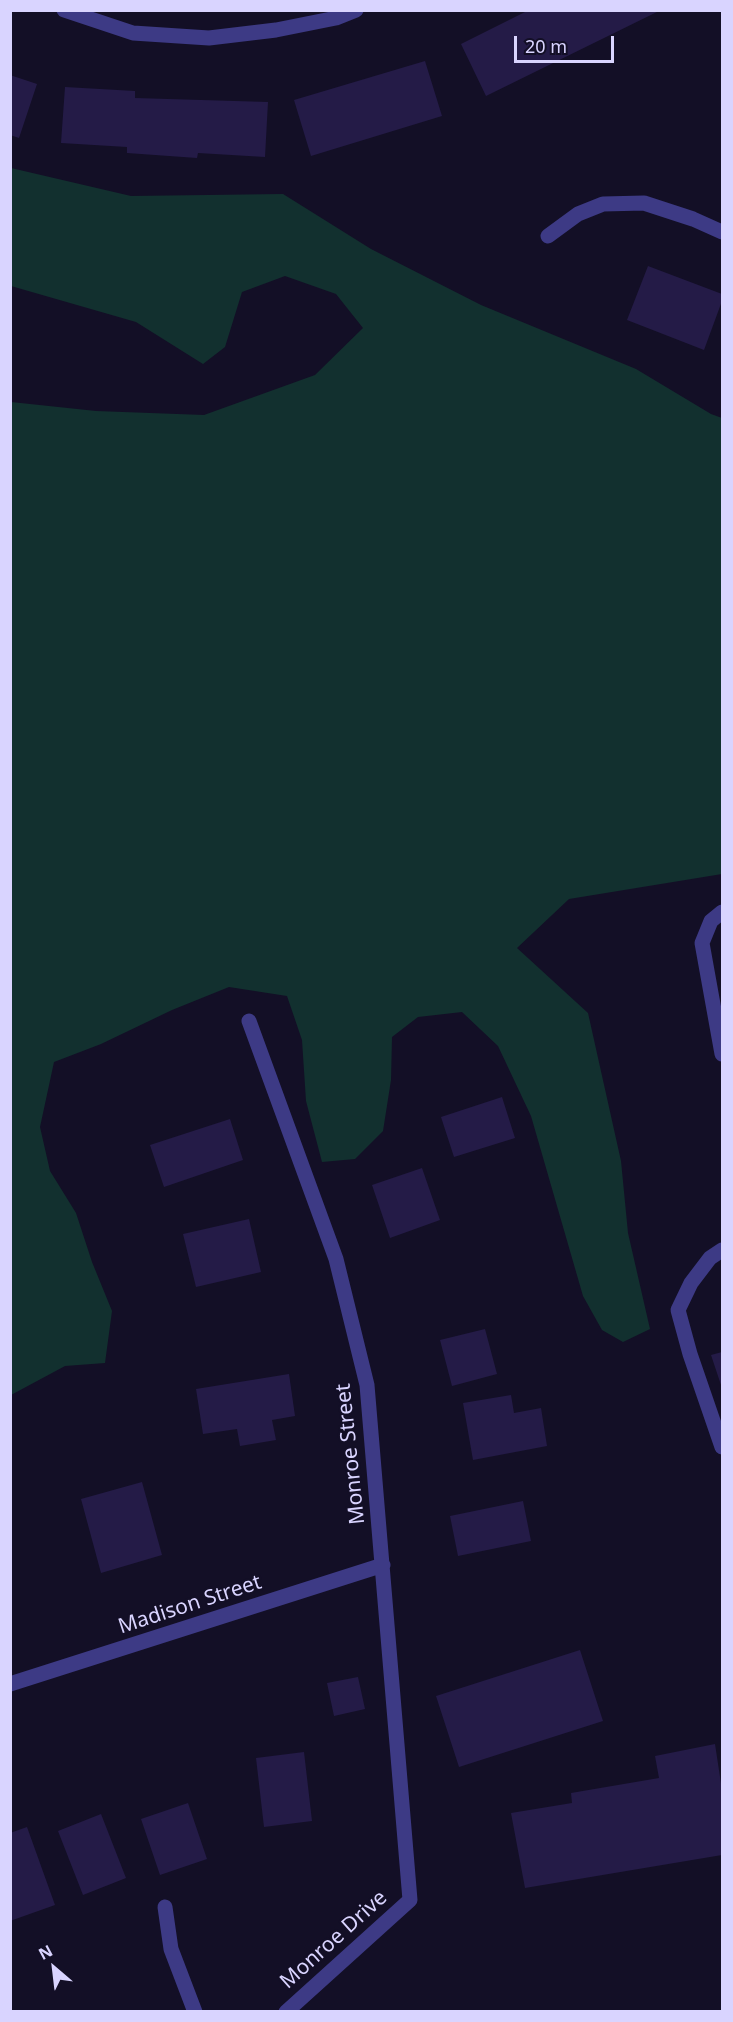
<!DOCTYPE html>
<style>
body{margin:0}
#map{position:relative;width:733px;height:2022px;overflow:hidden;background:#130f26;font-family:"Noto Sans",sans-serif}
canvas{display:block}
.frame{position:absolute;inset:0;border:12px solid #d9d4ff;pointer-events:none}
.north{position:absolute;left:24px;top:1938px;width:60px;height:60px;-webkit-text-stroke:4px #130f26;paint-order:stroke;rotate:332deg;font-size:16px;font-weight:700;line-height:24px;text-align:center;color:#d9d4ff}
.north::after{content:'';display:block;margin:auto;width:21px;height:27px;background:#d9d4ff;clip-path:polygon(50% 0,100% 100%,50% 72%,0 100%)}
.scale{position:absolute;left:514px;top:36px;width:100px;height:27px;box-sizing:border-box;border:3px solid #d9d4ff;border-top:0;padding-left:8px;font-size:18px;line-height:21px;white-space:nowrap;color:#d9d4ff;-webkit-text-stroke:4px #130f26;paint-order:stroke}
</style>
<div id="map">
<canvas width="733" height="2022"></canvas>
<div class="frame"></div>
<div class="north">N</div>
<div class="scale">20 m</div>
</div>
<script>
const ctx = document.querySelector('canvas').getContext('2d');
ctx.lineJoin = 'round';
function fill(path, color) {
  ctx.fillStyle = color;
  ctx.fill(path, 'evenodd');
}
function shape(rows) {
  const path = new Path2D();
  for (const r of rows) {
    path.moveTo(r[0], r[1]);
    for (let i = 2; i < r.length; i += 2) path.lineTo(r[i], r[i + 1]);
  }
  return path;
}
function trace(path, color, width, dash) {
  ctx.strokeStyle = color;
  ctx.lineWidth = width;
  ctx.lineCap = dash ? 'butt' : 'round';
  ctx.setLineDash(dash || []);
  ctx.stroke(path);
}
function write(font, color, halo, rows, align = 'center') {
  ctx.font = font + ' "Noto Sans",sans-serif';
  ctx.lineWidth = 4.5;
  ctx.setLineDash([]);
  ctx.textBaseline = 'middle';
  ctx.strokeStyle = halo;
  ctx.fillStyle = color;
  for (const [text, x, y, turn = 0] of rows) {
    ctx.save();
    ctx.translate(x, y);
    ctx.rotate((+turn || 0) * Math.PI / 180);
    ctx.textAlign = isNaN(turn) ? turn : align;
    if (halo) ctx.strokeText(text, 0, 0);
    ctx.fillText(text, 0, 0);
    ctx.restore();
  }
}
fill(shape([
 [11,168,131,196,283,194,371,249,481,305,636,369,711,414,722,418,722,874,569,899,517,948,588,1013,621,1161,628,1233,650,1329,623,1342,602,1330,583,1296,531,1116,498,1046,462,1012,418,1017,392,1037,391,1080,383,1131,355,1159,322,1162,306,1101,302,1040,287,996,229,987,172,1010,101,1044,54,1062,40,1127,50,1171,76,1213,92,1262,112,1311,105,1363,65,1366,11,1395,11,402,96,411,204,415,315,375,363,328,336,294,285,276,242,292,225,347,203,364,136,322,11,286]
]), '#12302f');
fill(shape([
 [529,10,661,10,486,96,461,44],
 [425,61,442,116,311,156,294,100],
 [10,75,37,84,19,138,10,135],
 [65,87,135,91,135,98,268,102,265,157,198,153,197,158,127,153,127,147,61,143],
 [648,266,722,294,722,301,704,350,627,320],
 [502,1097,515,1138,454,1157,441,1117],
 [230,1119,243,1160,164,1187,150,1145],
 [422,1168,440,1220,390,1238,372,1185],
 [249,1219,261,1272,196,1287,183,1234],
 [485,1329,497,1374,452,1386,440,1340],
 [722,1352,722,1388,711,1355],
 [289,1374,295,1416,272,1420,276,1440,240,1446,237,1429,203,1434,196,1389],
 [511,1395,514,1413,541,1408,547,1446,473,1460,463,1403],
 [142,1482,162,1555,101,1573,81,1499],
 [523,1501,531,1541,458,1556,450,1516],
 [580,1650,603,1721,459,1767,436,1696],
 [358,1677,365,1709,334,1716,327,1683],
 [715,1744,722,1790,722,1855,525,1888,511,1813,572,1803,571,1793,659,1778,655,1756],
 [304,1752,312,1821,264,1827,256,1758],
 [188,1803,207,1859,160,1875,141,1819],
 [101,1814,126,1878,83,1895,58,1831],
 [27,1827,55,1905,10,1921,10,1833]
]), '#241b47');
trace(shape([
 [722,912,711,921,702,943,722,1054],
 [722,1250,710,1258,691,1283,678,1310,690,1354,722,1447],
 [165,1907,171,1949,195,2012]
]), '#3d3a85', 15);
trace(shape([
 [64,10,133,33,209,38,276,30,336,18,356,10],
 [548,236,578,214,603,204,644,203,693,219,722,232],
 [249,1021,336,1259,367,1385,410,1900,286,2012],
 [10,1684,383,1565]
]), '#3d3a85', 15);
write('21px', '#d9d4ff', '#130f26', [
 ["Monroe Street",351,1454,-96],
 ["Madison Street",190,1605,-18],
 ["Monroe Drive",334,1940,-42]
]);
</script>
